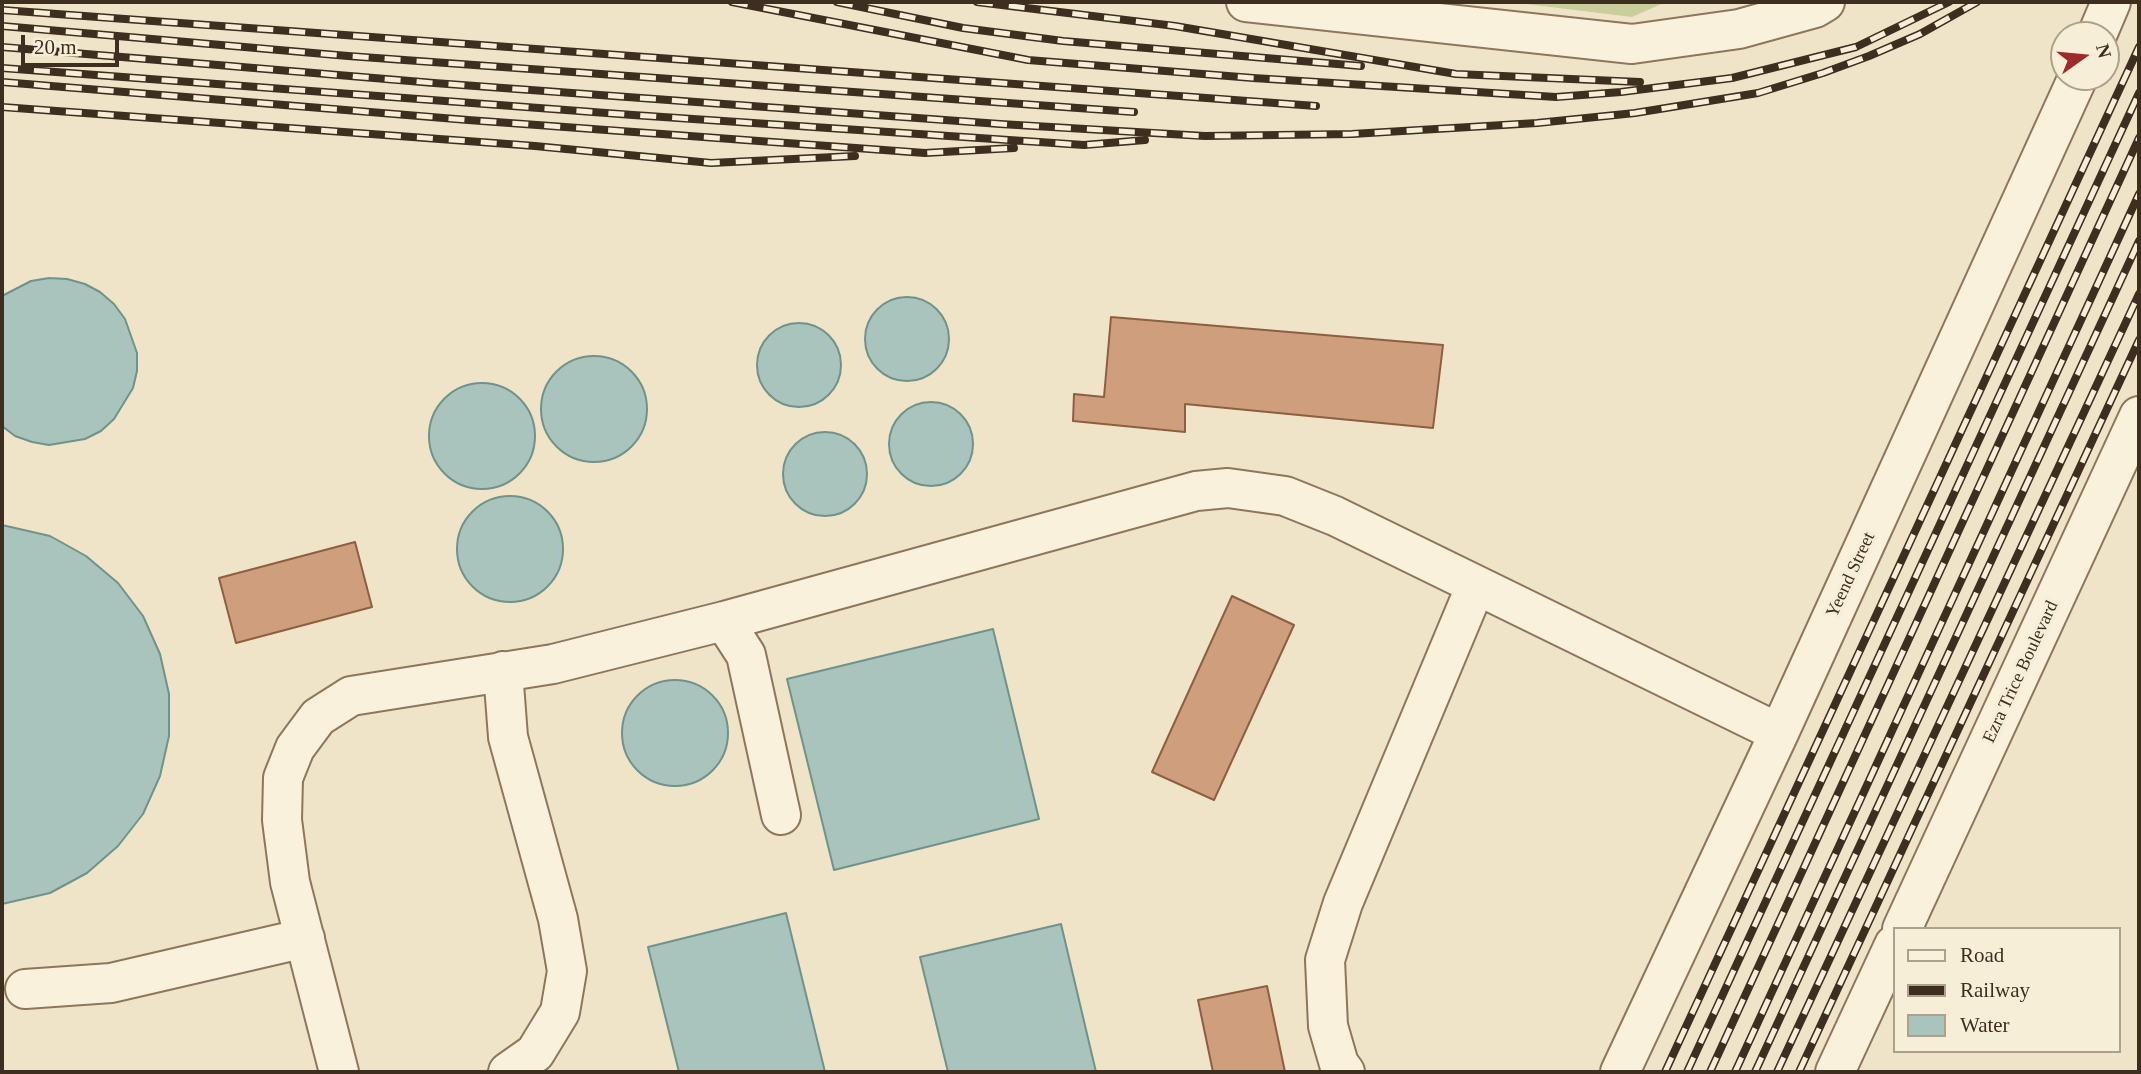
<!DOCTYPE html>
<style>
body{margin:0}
#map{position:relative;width:2141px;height:1074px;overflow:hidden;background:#f0e4c8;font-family:"Times New Roman",serif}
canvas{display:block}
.frame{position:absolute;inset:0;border:4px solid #3d2e20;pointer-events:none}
.legend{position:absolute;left:1893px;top:927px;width:228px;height:126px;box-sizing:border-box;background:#f7eed8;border:2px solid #ada18e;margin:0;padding:9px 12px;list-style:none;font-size:21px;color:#3d2e20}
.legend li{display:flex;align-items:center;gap:14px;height:35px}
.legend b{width:35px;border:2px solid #ada18e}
.north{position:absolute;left:2050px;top:21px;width:70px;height:70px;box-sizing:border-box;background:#f7eed8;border:2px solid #ada18e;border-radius:50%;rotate:75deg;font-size:19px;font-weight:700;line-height:28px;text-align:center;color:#3d2e20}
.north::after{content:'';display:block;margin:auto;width:24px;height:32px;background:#9e2a2b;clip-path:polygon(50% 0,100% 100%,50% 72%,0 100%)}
.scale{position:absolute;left:21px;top:35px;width:98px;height:32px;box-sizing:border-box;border:4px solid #3d2e20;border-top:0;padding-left:9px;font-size:21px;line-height:24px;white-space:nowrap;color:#3d2e20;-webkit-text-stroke:5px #f7eed8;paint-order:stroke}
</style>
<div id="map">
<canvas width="2141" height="1074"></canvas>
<div class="frame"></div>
<ul class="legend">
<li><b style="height:9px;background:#faf1dc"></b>Road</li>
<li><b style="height:9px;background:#3d2e20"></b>Railway</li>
<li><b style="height:19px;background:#a9c4bc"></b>Water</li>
</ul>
<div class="north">N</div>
<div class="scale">20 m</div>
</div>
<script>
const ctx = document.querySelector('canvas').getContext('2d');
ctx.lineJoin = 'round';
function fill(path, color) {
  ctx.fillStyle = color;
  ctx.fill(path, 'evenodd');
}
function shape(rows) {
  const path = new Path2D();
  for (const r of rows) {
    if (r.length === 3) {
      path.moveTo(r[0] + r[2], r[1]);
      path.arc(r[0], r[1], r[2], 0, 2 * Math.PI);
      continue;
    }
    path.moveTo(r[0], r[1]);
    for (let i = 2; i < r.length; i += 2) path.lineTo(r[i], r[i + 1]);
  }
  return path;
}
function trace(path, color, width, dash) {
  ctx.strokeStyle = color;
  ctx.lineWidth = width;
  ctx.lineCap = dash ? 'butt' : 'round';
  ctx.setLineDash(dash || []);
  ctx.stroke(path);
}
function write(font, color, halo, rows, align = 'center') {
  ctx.font = font + ' "Times New Roman",serif';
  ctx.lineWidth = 7;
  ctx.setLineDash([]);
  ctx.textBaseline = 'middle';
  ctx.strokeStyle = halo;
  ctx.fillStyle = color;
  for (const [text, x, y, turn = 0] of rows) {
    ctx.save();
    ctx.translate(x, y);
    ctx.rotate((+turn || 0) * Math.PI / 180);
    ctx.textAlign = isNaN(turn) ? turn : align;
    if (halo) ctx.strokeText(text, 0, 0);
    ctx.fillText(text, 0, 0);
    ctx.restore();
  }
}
fill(shape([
 [1509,2,1666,2,1632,17]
]), '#c9cf9b');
const water = shape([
 [49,278,67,279,85,284,100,292,114,304,125,319,137,353,137,371,133,388,114,419,101,431,85,439,49,445,32,442,15,436,2,426,2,296,31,281,49,278],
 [907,339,42],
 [799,365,42],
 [594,409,53],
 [482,436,53],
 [931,444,42],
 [825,474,42],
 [510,549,53],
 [2,525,50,536,86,556,118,583,143,616,160,654,169,694,169,736,160,776,143,814,118,846,87,873,50,893,2,904,2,525],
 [993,629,1039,819,834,870,787,679,993,629],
 [675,733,53],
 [786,913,825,1072,679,1072,648,947,786,913],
 [1061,924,1096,1072,948,1072,920,957,1061,924]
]);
fill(water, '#a9c4bc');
trace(water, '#6f938a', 2);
const building = shape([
 [1111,317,1443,345,1433,428,1185,404,1185,432,1073,421,1074,394,1104,397,1111,317],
 [355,542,372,607,236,643,219,578,355,542],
 [1232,596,1294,625,1214,800,1152,772,1232,596],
 [1267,986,1285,1072,1213,1072,1198,1000,1267,986]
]);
fill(building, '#cf9f7d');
trace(building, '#8d5f41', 2);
const minor = shape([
 [1246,2,1632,44,1739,29,1815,8,1825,2],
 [2097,35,2111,2],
 [724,621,746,655,781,815],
 [503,671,508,737,558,919,567,971,560,1012,535,1053,508,1072],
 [1902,929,2139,416],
 [25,989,111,983,305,938],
 [339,1072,290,882,282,820,283,778,295,748,318,717,351,696,553,664,724,621,1196,491,1228,488,1285,496,1335,516,1779,733],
 [1345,1072,1339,1064,1328,1026,1325,960,1343,903,1476,585],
 [1620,1072,1779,733,2078,77],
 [1835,1072,1894,945]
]);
trace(minor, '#8d765c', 42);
trace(minor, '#faf1dc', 38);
const rail = shape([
 [732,2,1028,60,1253,78,1556,97,1621,92,1732,78,1856,47,1949,2],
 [837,2,963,28,1063,41,1361,66],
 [977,2,1175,26,1456,74,1640,82],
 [2,10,1316,106],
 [2,26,348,56,1134,112],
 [2,47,434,83,1000,124,1205,136,1352,134,1537,123,1635,113,1758,93,1823,73,1869,56,1920,34,1977,2],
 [2,68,633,115,1084,145,1145,140],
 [2,82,468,120,925,153,1014,148],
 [2,107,535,146,711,163,855,156],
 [1665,1072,2139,47],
 [1687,1072,2139,93],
 [1710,1072,2139,138],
 [1735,1072,2139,194],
 [1755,1072,2139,241],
 [1777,1072,2139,294],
 [1799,1072,2139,340]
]);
trace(rail, '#3d2e20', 8);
trace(rail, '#f7eed8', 5, [16]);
write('18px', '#3d2e20', '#f7eed8', [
 ["Yeend Street",1851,575,-65],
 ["Ezra Trice Boulevard",2021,672,-65]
]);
</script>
